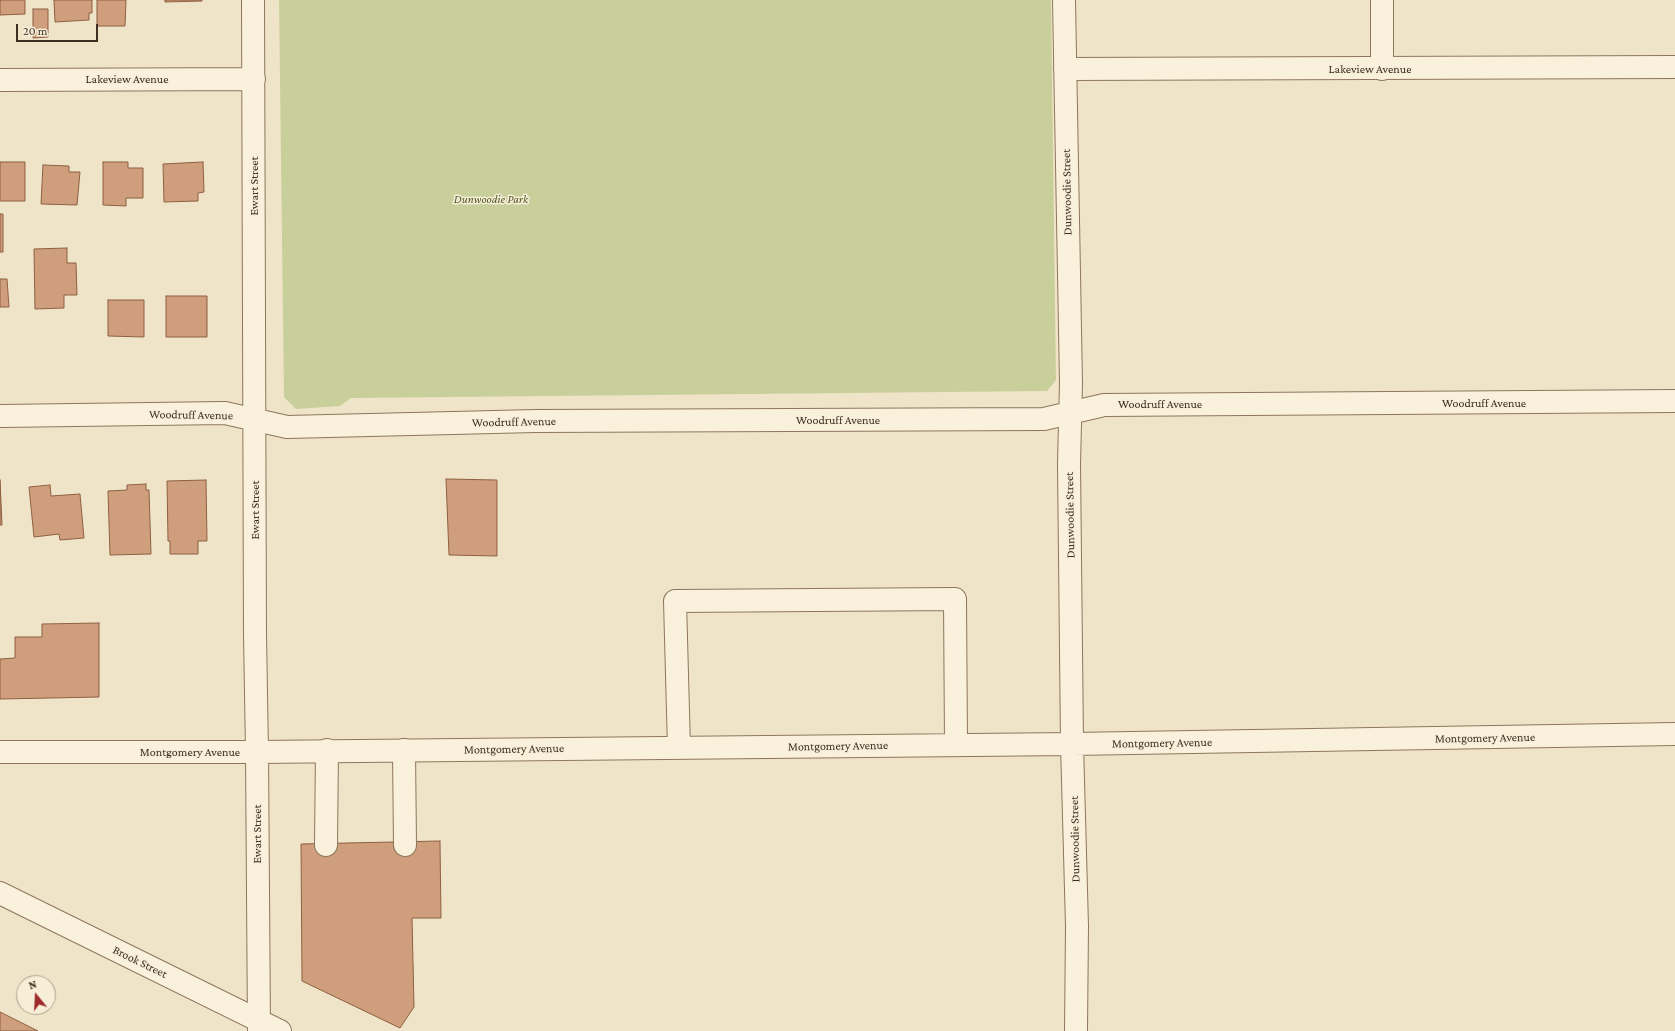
<!DOCTYPE html>
<style>
body{margin:0}
#map{position:relative;width:1675px;height:1031px;overflow:hidden;background:#f0e4c8;font-family:"Crimson Pro",serif}
canvas{display:block}
.north{position:absolute;left:16px;top:975px;width:40px;height:40px;box-sizing:border-box;background:#f7eed8;border:1px solid #ada18e;border-radius:50%;rotate:342deg;font-size:11px;font-weight:700;line-height:16px;text-align:center;color:#3d2e20}
.north::after{content:'';display:block;margin:auto;width:14px;height:18px;background:#9e2a2b;clip-path:polygon(50% 0,100% 100%,50% 72%,0 100%)}
.scale{position:absolute;left:16px;top:24px;width:82px;height:18px;box-sizing:border-box;border:2px solid #3d2e20;border-top:0;padding-left:5px;font-size:12px;line-height:14px;white-space:nowrap;color:#3d2e20;-webkit-text-stroke:3px #f7eed8;paint-order:stroke}
</style>
<div id="map">
<canvas width="1675" height="1031"></canvas>
<div class="north">N</div>
<div class="scale">20 m</div>
</div>
<script>
const ctx = document.querySelector('canvas').getContext('2d');
ctx.lineJoin = 'round';
function fill(path, color) {
  ctx.fillStyle = color;
  ctx.fill(path, 'evenodd');
}
function shape(rows) {
  const path = new Path2D();
  for (const r of rows) {
    path.moveTo(r[0], r[1]);
    for (let i = 2; i < r.length; i += 2) path.lineTo(r[i], r[i + 1]);
  }
  return path;
}
function trace(path, color, width, dash) {
  ctx.strokeStyle = color;
  ctx.lineWidth = width;
  ctx.lineCap = dash ? 'butt' : 'round';
  ctx.setLineDash(dash || []);
  ctx.stroke(path);
}
function write(font, color, halo, rows, align = 'center') {
  ctx.font = font + ' "Crimson Pro",serif';
  ctx.lineWidth = 3;
  ctx.setLineDash([]);
  ctx.textBaseline = 'middle';
  ctx.strokeStyle = halo;
  ctx.fillStyle = color;
  for (const [text, x, y, turn = 0] of rows) {
    ctx.save();
    ctx.translate(x, y);
    ctx.rotate((+turn || 0) * Math.PI / 180);
    ctx.textAlign = isNaN(turn) ? turn : align;
    if (halo) ctx.strokeText(text, 0, 0);
    ctx.fillText(text, 0, 0);
    ctx.restore();
  }
}
fill(shape([
 [279,0,1051,0,1056,380,1047,391,351,398,340,406,296,409,284,397]
]), '#c9cf9b');
const building = shape([
 [0,0,25,0,25,14,0,15,0,0],
 [54,0,92,0,92,13,89,13,89,20,55,22,54,0],
 [97,0,126,0,125,26,97,26,97,0],
 [165,0,202,0,202,1,165,2,165,0],
 [33,9,48,9,48,37,33,38,33,9],
 [0,162,25,162,25,201,0,201,0,162],
 [103,162,128,162,128,168,143,168,143,198,126,198,126,206,103,205,103,162],
 [203,162,204,192,198,193,198,201,164,202,163,164,203,162],
 [43,165,69,166,69,172,80,172,77,205,41,204,43,165],
 [0,214,3,214,3,252,0,252,0,214],
 [67,248,67,263,76,263,77,295,64,295,64,308,35,309,34,249,67,248],
 [0,279,7,279,9,307,0,307,0,279],
 [166,296,207,296,207,337,166,337,166,296],
 [108,300,144,300,144,337,108,336,108,300],
 [446,479,497,480,497,556,449,555,446,479],
 [0,480,2,525,0,525,0,480],
 [206,480,207,541,198,541,198,554,170,554,170,541,168,541,167,481,206,480],
 [146,484,146,490,149,490,151,554,110,555,108,491,127,490,127,485,146,484],
 [50,485,51,496,80,494,84,538,60,540,59,534,34,537,29,487,50,485],
 [99,623,99,697,0,699,0,659,15,658,15,637,42,637,42,624,99,623],
 [440,841,441,918,412,918,414,1007,400,1028,302,981,301,844,440,841],
 [0,1012,38,1031,0,1031,0,1012]
]);
fill(building, '#cf9f7d');
trace(building, '#8d5f41', 1);
const minor = shape([
 [253,0,255,634,257,752,259,1031],
 [1064,0,1071,383,1069,464,1072,744,1077,926,1076,1031],
 [1382,0,1382,69],
 [1065,69,1675,67],
 [0,80,254,79],
 [0,416,225,413,287,427,536,421,1044,419,1104,405,1675,401],
 [679,748,675,601,955,599,956,745],
 [404,750,405,845],
 [0,752,257,752,1072,744,1675,734],
 [326,845,327,750],
 [0,893,280,1031]
]);
trace(minor, '#8d765c', 24);
trace(minor, '#faf1dc', 22);
write('12px', '#3d2e20', '#f7eed8', [
 ["Lakeview Avenue",1370,69],
 ["Lakeview Avenue",127,79],
 ["Ewart Street",254,186,-90],
 ["Dunwoodie Street",1067,192,-91],
 ["Woodruff Avenue",1484,403],
 ["Woodruff Avenue",1160,404],
 ["Woodruff Avenue",191,415,1],
 ["Woodruff Avenue",838,420],
 ["Woodruff Avenue",514,422,-1],
 ["Ewart Street",255,510,-90],
 ["Dunwoodie Street",1070,515,-91],
 ["Montgomery Avenue",1485,738,-1],
 ["Montgomery Avenue",1162,743,-1],
 ["Montgomery Avenue",838,746,-1],
 ["Montgomery Avenue",514,749,-1],
 ["Montgomery Avenue",190,752],
 ["Ewart Street",257,834,-90],
 ["Dunwoodie Street",1075,839,-91],
 ["Brook Street",140,962,26]
]);
write('italic 12px', '#4d5a26', '#f7eed8', [
 ["Dunwoodie Park",491,199]
]);
</script>
